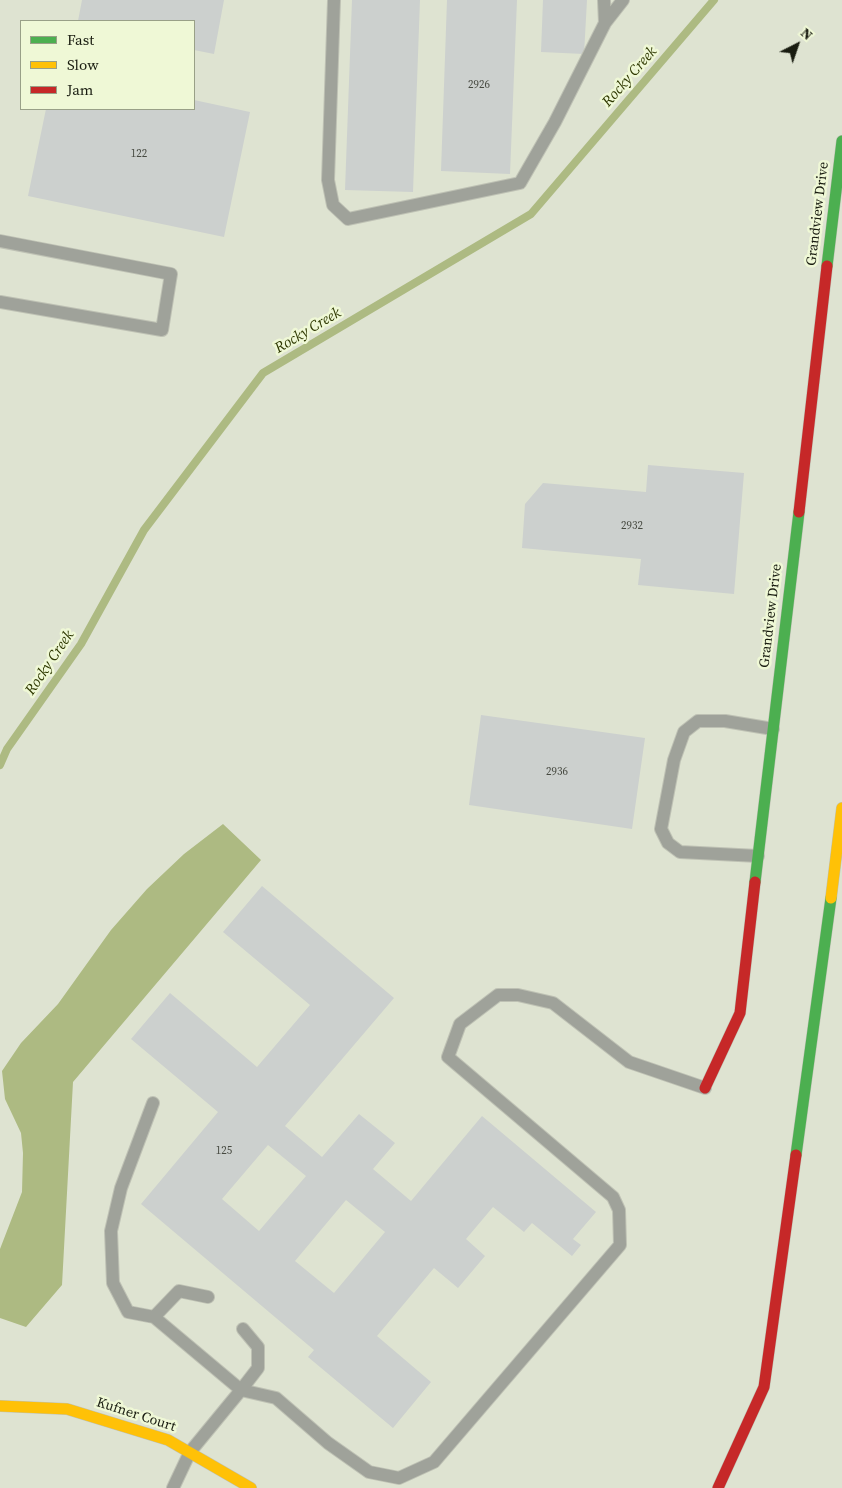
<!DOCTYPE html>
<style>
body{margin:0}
#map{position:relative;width:842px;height:1488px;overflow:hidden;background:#dee3d1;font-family:"Source Serif 4",serif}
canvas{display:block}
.legend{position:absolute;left:20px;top:20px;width:175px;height:90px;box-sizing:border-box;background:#eff8d6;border:1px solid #99a087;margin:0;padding:6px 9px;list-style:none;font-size:15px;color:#191c10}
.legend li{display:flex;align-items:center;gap:10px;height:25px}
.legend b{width:25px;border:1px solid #99a087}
.north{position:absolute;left:772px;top:20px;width:50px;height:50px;-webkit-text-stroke:4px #eff8d6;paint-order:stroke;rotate:41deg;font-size:14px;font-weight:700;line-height:20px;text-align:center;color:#191c10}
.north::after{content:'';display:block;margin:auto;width:18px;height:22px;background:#191c10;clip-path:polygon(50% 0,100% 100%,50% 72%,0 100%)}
</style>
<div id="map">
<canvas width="842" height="1488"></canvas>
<ul class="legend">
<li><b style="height:6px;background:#4caf50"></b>Fast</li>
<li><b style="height:6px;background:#ffc107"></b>Slow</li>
<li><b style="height:6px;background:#c62828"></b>Jam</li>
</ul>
<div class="north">N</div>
</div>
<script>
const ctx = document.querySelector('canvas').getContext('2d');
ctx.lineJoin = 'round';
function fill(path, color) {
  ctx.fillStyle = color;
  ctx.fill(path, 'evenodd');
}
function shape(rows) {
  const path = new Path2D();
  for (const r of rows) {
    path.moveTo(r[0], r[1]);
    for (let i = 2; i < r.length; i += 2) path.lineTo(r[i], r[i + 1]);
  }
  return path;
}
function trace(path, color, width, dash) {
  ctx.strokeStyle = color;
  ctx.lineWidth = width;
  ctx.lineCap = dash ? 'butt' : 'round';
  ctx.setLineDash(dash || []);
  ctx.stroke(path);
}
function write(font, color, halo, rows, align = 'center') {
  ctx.font = font + ' "Source Serif 4",serif';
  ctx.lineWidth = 5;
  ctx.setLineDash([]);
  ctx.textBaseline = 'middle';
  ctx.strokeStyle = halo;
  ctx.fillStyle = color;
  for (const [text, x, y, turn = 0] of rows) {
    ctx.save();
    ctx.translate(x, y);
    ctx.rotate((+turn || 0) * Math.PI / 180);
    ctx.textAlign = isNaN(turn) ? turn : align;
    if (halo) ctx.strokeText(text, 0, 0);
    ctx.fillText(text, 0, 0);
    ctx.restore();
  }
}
fill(shape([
 [223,824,261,860,73,1082,62,1285,26,1327,0,1318,0,1249,22,1192,23,1153,21,1133,5,1099,2,1071,21,1043,58,1004,111,930,147,889,184,854]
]), '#adba82');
trace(shape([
 [0,765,7,749,81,644,144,530,263,373,531,214,714,0]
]), '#adba82', 8);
fill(shape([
 [82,0,224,0,214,54,194,50,194,21,78,21],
 [352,0,420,0,413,192,345,190],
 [447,0,517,0,510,174,441,171],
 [543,0,587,0,584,54,541,52],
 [194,100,250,112,224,237,28,196,46,109,194,109],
 [648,465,744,473,734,594,638,585,641,559,522,548,525,504,543,483,646,492],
 [481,715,645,738,632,829,469,805],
 [262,886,394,998,285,1126,322,1157,359,1114,395,1143,373,1169,411,1201,482,1116,596,1212,573,1239,581,1245,572,1256,532,1223,524,1232,493,1207,466,1239,485,1256,458,1288,434,1268,377,1336,431,1382,393,1428,308,1357,314,1350,141,1204,218,1112,131,1039,170,993,257,1067,310,1005,223,932],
 [268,1145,306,1176,259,1231,222,1199],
 [346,1200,385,1232,334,1293,295,1261]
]), '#ccd0ce');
const lane = shape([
 [334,0,328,180,333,205,348,219,520,183,555,122,605,23,623,0],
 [604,0,605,23],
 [0,241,171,274,162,330,0,302],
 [758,856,680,852,668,843,661,829,674,760,684,732,698,721,725,721,773,729],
 [153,1103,121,1188,111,1231,113,1283,128,1312,154,1317],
 [208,1297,179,1291,154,1317,241,1390,258,1368,258,1347,243,1329],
 [173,1488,190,1452,241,1390,276,1398,328,1443,369,1472,399,1478,434,1462,620,1245,619,1210,613,1197,448,1057,460,1024,498,995,518,995,553,1003,629,1062,705,1088]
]);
const fast = shape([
 [827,266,842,141],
 [755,882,799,512],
 [796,1155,831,898]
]);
const slow = shape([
 [831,898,842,808],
 [0,1406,67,1409,168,1440,251,1488]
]);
const jam = shape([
 [799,512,827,266],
 [705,1088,740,1013,755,882],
 [718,1488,764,1387,796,1155]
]);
trace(lane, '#bec1b4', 14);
trace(fast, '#bec1b4', 12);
trace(slow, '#bec1b4', 12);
trace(jam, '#bec1b4', 12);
trace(lane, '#9fa29a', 12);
trace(fast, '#4caf50', 11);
trace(slow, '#ffc107', 11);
trace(jam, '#c62828', 11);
write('11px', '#464940', null, [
 ["2926",479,85],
 ["122",139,154],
 ["2932",632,526],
 ["2936",557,772],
 ["125",224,1151]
]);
write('14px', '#191c10', '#eff8d6', [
 ["Grandview Drive",818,214,-83],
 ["Grandview Drive",771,616,-83],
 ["Kufner Court",136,1415,18]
]);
write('italic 15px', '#2e3800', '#eff8d6', [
 ["Rocky Creek",630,77,-49],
 ["Rocky Creek",308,331,-31],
 ["Rocky Creek",50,663,-56]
]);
</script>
